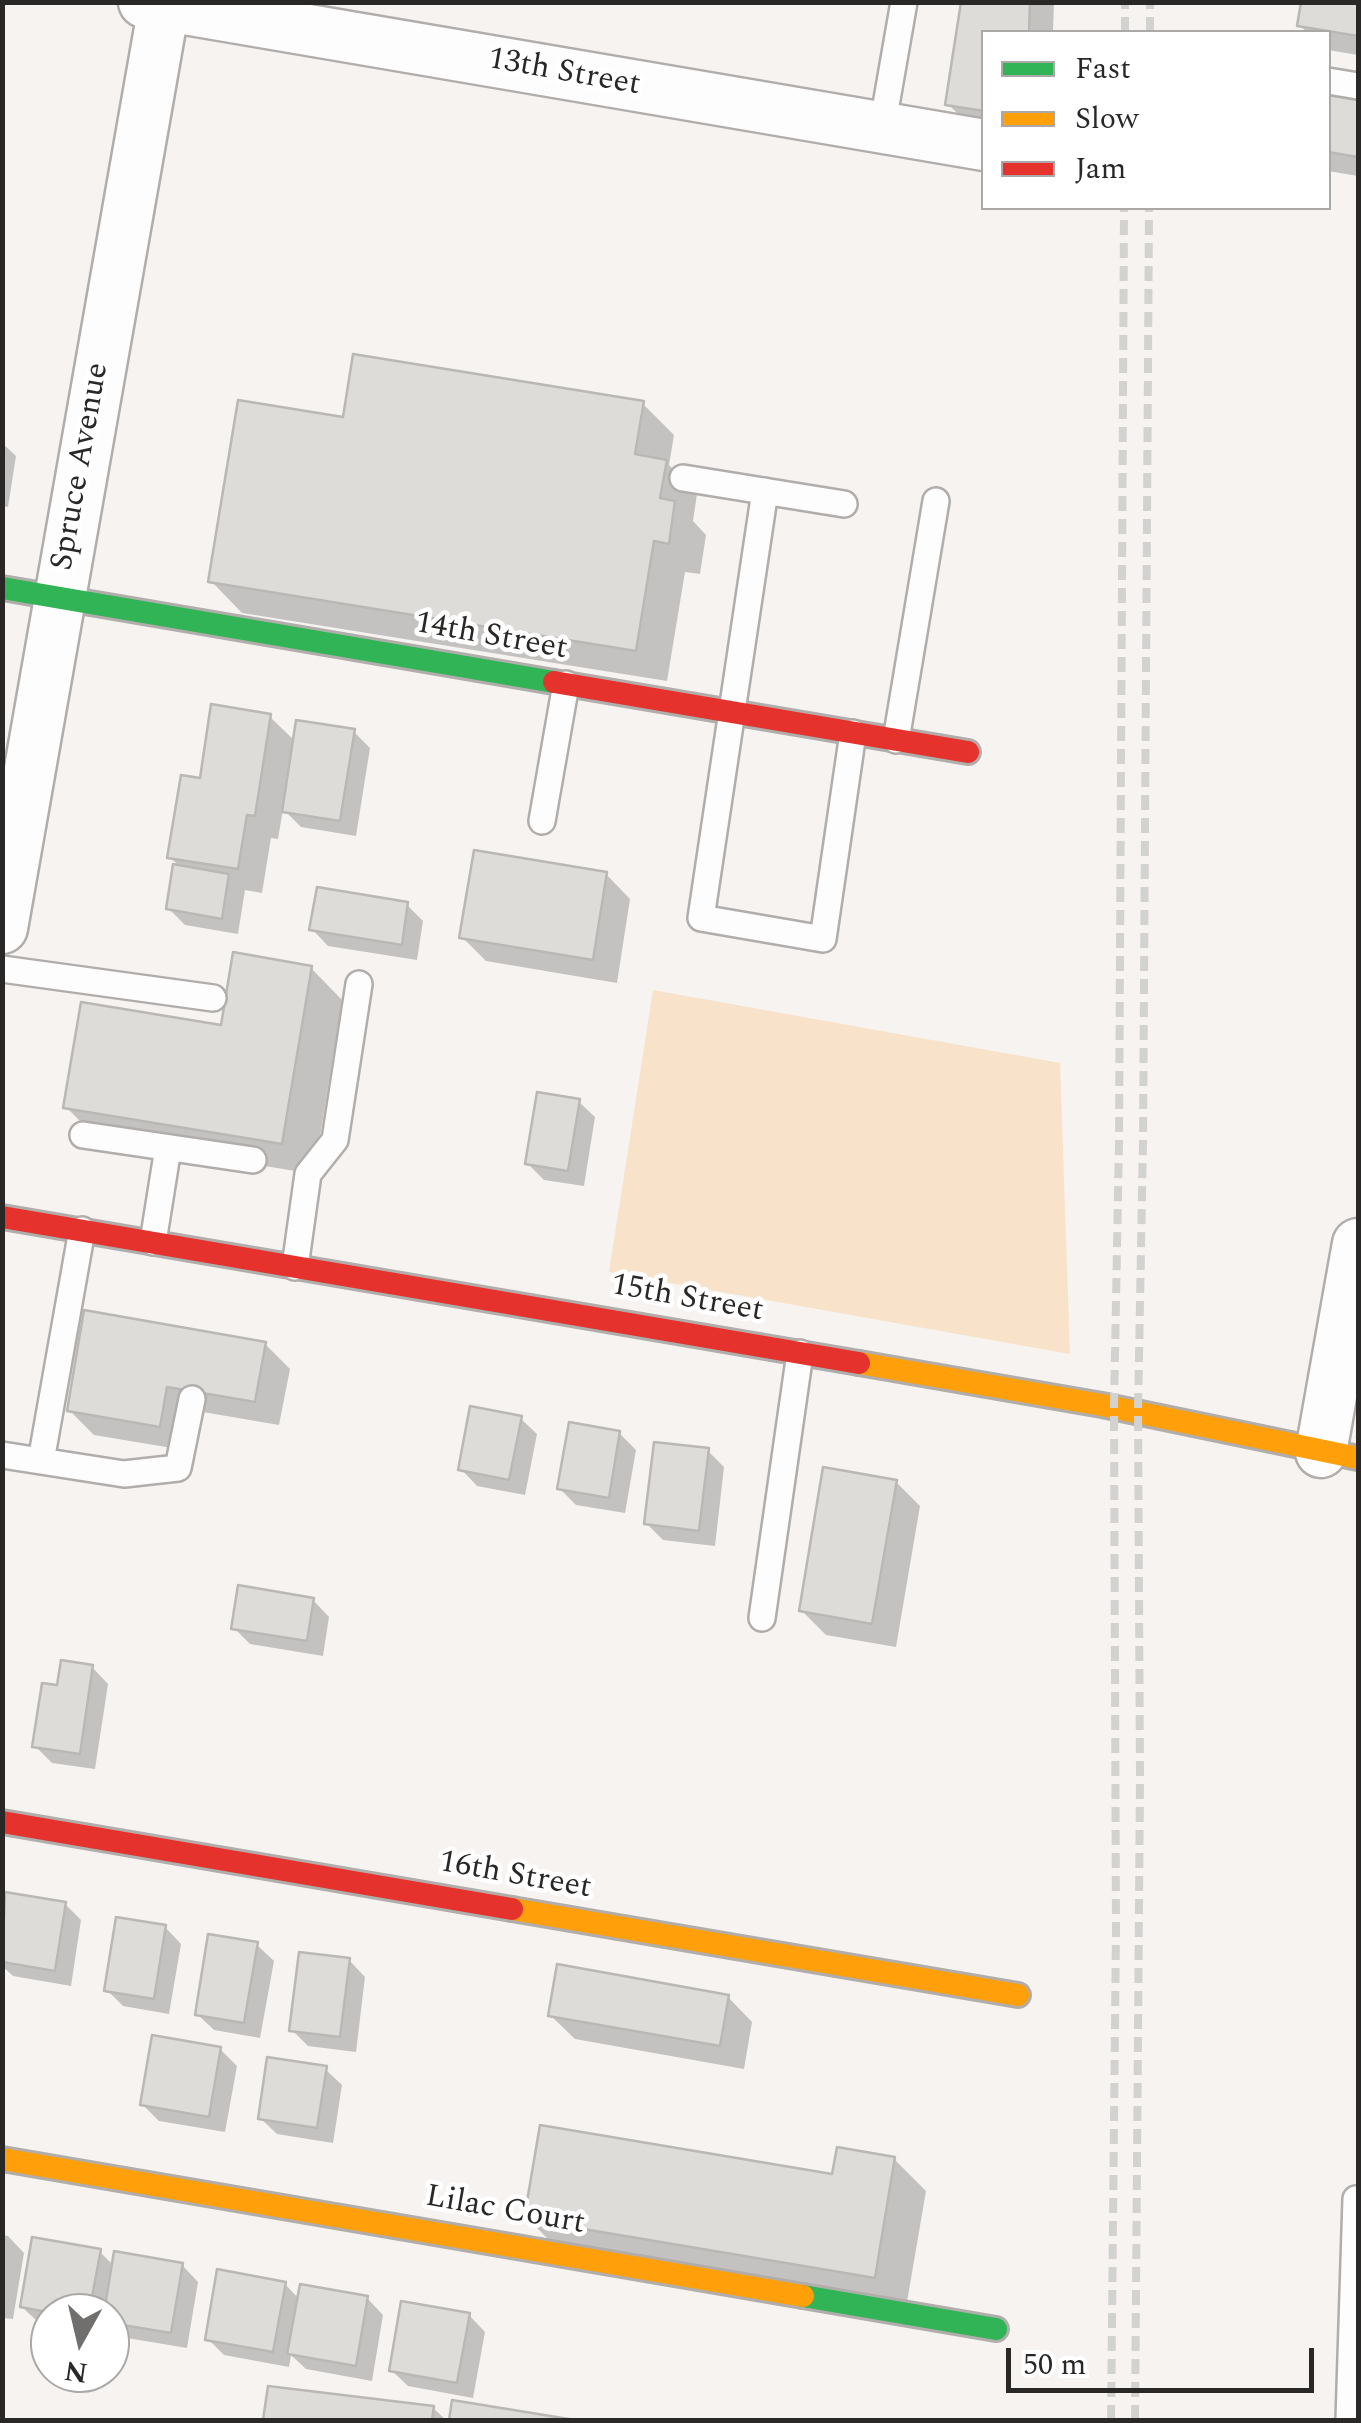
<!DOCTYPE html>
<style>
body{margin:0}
#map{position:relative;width:1361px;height:2423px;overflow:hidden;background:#f6f3f0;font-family:Spectral,serif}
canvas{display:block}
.frame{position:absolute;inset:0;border:5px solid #2a2826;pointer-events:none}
.legend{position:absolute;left:981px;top:30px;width:350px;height:180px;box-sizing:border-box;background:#fff;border:2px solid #aaa9a8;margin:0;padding:12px 18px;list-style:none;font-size:30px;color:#2a2826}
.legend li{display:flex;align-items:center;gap:20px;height:50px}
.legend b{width:50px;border:2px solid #aaa9a8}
.north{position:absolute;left:30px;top:2293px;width:100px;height:100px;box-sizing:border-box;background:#fff;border:2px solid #aaa9a8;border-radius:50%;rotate:188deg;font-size:28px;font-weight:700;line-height:40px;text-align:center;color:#2a2826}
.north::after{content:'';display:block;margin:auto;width:35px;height:45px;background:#716f6d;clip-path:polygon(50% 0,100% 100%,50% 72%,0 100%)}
.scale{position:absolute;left:1006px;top:2348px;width:308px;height:45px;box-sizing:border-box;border:5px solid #2a2826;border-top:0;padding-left:12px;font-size:30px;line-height:35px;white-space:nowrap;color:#2a2826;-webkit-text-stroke:8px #fff;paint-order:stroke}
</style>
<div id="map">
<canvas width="1361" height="2423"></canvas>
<div class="frame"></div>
<ul class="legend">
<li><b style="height:12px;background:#30b455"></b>Fast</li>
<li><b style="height:12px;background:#ff9f0a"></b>Slow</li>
<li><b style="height:12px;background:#e5322d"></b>Jam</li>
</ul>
<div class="north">N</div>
<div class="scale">50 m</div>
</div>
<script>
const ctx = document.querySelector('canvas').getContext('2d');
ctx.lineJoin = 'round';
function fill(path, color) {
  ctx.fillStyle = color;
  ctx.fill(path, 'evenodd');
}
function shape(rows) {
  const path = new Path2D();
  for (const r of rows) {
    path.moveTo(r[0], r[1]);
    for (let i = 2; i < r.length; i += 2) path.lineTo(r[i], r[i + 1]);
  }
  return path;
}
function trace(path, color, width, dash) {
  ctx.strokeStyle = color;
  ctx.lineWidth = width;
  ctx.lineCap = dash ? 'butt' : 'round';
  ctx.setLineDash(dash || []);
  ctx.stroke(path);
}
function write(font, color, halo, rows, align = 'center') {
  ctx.font = font + ' Spectral,serif';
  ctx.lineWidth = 9;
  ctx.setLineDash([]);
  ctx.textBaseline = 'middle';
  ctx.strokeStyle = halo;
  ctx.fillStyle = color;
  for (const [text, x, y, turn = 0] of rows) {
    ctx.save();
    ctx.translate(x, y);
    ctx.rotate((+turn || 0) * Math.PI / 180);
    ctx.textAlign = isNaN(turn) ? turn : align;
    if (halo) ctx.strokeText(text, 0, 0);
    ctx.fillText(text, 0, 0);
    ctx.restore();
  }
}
fill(shape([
 [653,990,1060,1063,1070,1354,609,1272]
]), '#f8e3ca');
fill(shape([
 [964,2,1054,2,1053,32,984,32,984,130,972,128,948,104],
 [1303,2,1358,2,1358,55,1328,50,1328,32,1307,32,1299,25],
 [1328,97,1358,102,1358,176,1328,171],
 [643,404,674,435,669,465,697,494,693,521,706,535,700,574,685,572,667,681,242,613,211,581,345,420],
 [2,443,16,456,8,507,2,506],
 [270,717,296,742,354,732,370,748,356,836,301,827,283,809,278,839,271,838,262,893,245,890,238,934,185,925,168,908,181,868,170,857,202,780],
 [606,874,630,899,617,983,486,961,462,937],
 [407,905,423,921,417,960,328,946,312,929],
 [311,968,342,1000,314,1174,98,1139,66,1107,223,1028],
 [578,1101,595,1117,584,1186,544,1180,528,1164],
 [265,1344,290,1369,279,1425,191,1410,184,1450,94,1435,69,1410],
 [520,1418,537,1434,525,1495,477,1486,461,1469],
 [619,1433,636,1450,625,1513,576,1505,560,1489],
 [708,1451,724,1467,715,1546,663,1540,646,1523],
 [896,1482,920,1506,896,1647,826,1635,801,1610],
 [313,1600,329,1617,323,1656,250,1644,234,1628],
 [92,1667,108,1684,95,1769,52,1763,35,1746,59,1688],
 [7,1894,65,1904,81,1920,71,1986,13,1976,2,1966,2,1922],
 [165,1927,181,1944,169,2014,123,2006,107,1990],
 [257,1945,274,1961,260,2038,214,2030,197,2014],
 [349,1960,365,1977,356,2052,308,2046,292,2030],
 [728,1997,752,2022,744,2069,575,2039,550,2015],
 [220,2049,237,2066,225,2132,159,2121,143,2105],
 [325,2069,342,2085,333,2143,277,2134,260,2118],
 [894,2159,926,2191,906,2308,559,2250,527,2218,834,2177],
 [2,2235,8,2236,24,2253,13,2319,2,2318],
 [99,2251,114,2266,182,2265,198,2282,187,2348,121,2337,110,2326,110,2313,50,2313,50,2325,39,2323,22,2307],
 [285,2284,299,2299,367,2298,383,2315,372,2381,306,2369,291,2355,289,2367,224,2355,208,2339],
 [469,2315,485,2332,473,2398,408,2386,391,2370],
 [270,2388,433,2408,446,2420,266,2420],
 [454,2403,560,2420,451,2420]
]), '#0003');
const building = shape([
 [961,2,1030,2,1029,32,984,32,984,111,945,105,961,2],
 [1301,2,1358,2,1358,36,1297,26,1301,2],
 [1328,95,1358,100,1358,157,1328,152,1328,95],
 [353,354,644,401,635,454,667,460,660,498,675,501,669,544,654,541,636,651,208,582,238,400,343,417,353,354],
 [211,704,271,714,255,816,247,815,238,869,167,858,181,775,200,778,211,704],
 [296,720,355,729,340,821,282,812,296,720],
 [474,850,607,872,593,960,459,938,474,850],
 [173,864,229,874,222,919,166,909,173,864],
 [317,887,408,902,402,945,309,930,317,887],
 [233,952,312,966,282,1144,63,1108,81,1002,221,1025,233,952],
 [537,1092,580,1099,568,1171,525,1164,537,1092],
 [84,1310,266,1342,255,1402,167,1387,160,1427,67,1411,84,1310],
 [470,1406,522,1416,509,1480,458,1470,470,1406],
 [569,1422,620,1431,609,1498,557,1489,569,1422],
 [654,1442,709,1448,699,1531,644,1524,654,1442],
 [823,1467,897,1480,872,1624,799,1611,823,1467],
 [238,1585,314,1598,307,1641,231,1629,238,1585],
 [61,1660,93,1665,80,1754,32,1747,42,1683,57,1685,61,1660],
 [5,1892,66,1902,55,1971,2,1962,5,1892],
 [116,1917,166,1925,154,1999,104,1991,116,1917],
 [208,1934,258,1942,244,2023,195,2015,208,1934],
 [299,1952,350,1958,340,2037,289,2031,299,1952],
 [557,1964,729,1995,720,2046,548,2016,557,1964],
 [152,2035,221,2047,209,2117,140,2105,152,2035],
 [267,2057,327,2066,317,2128,258,2119,267,2057],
 [540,2125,832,2174,837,2147,895,2157,875,2278,524,2219,540,2125],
 [32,2237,101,2249,89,2313,52,2313,20,2307,32,2237],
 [114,2251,183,2263,171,2333,110,2323,110,2313,104,2313,114,2251],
 [217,2269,286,2282,273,2352,205,2340,217,2269],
 [300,2284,368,2296,356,2366,287,2354,300,2284],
 [401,2301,470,2313,457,2383,389,2371,401,2301],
 [268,2386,434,2406,432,2420,263,2420,268,2386],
 [452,2400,575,2420,449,2420,452,2400]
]);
fill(building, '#dedcd9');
trace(building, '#bab8b5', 2.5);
const lane = shape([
 [1328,81,1358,86],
 [882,128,904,2],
 [683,478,844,504],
 [765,491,701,918,823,939,853,733],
 [896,740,936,501],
 [542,821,566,684],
 [2,969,213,998],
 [83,1135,253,1160],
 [153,1242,168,1148],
 [295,1267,308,1174,335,1140,359,984],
 [2,1455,124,1474,178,1468,192,1399],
 [41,1461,82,1230],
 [762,1618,800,1353],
 [1349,2420,1356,2199]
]);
const street = shape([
 [144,2,984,145],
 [2,928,164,6],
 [1321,1452,1358,1244]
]);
const fast = shape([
 [2,588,554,682],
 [803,2296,996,2329]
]);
const slow = shape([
 [859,1363,1102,1405,1358,1458],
 [512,1909,1018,1995],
 [2,2159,803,2296]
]);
const jam = shape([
 [554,682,968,752],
 [2,1217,859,1363],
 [2,1822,512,1909]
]);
trace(lane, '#b0adab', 30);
trace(street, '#b0adab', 55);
trace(fast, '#b0adab', 28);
trace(slow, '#b0adab', 28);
trace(jam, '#b0adab', 28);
trace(lane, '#fefdfd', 25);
trace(street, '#fefdfd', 50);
trace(fast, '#30b455', 22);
trace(slow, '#ff9f0a', 22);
trace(jam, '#e5322d', 22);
trace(shape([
 [1125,32,1125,2],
 [1150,32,1150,2],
 [1111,2420,1116,1928,1114,1407,1119,1142,1124,208],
 [1135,2420,1140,1778,1138,1411,1143,1141,1149,208]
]), '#d2d2d1', 8, [15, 8]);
write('32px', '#2a2826', '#fff', [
 ["13th Street",564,74,10],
 ["Spruce Avenue",82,467,-80],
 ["14th Street",491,638,10],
 ["15th Street",687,1300,10],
 ["16th Street",515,1877,10],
 ["Lilac Court",505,2212,10]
]);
</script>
